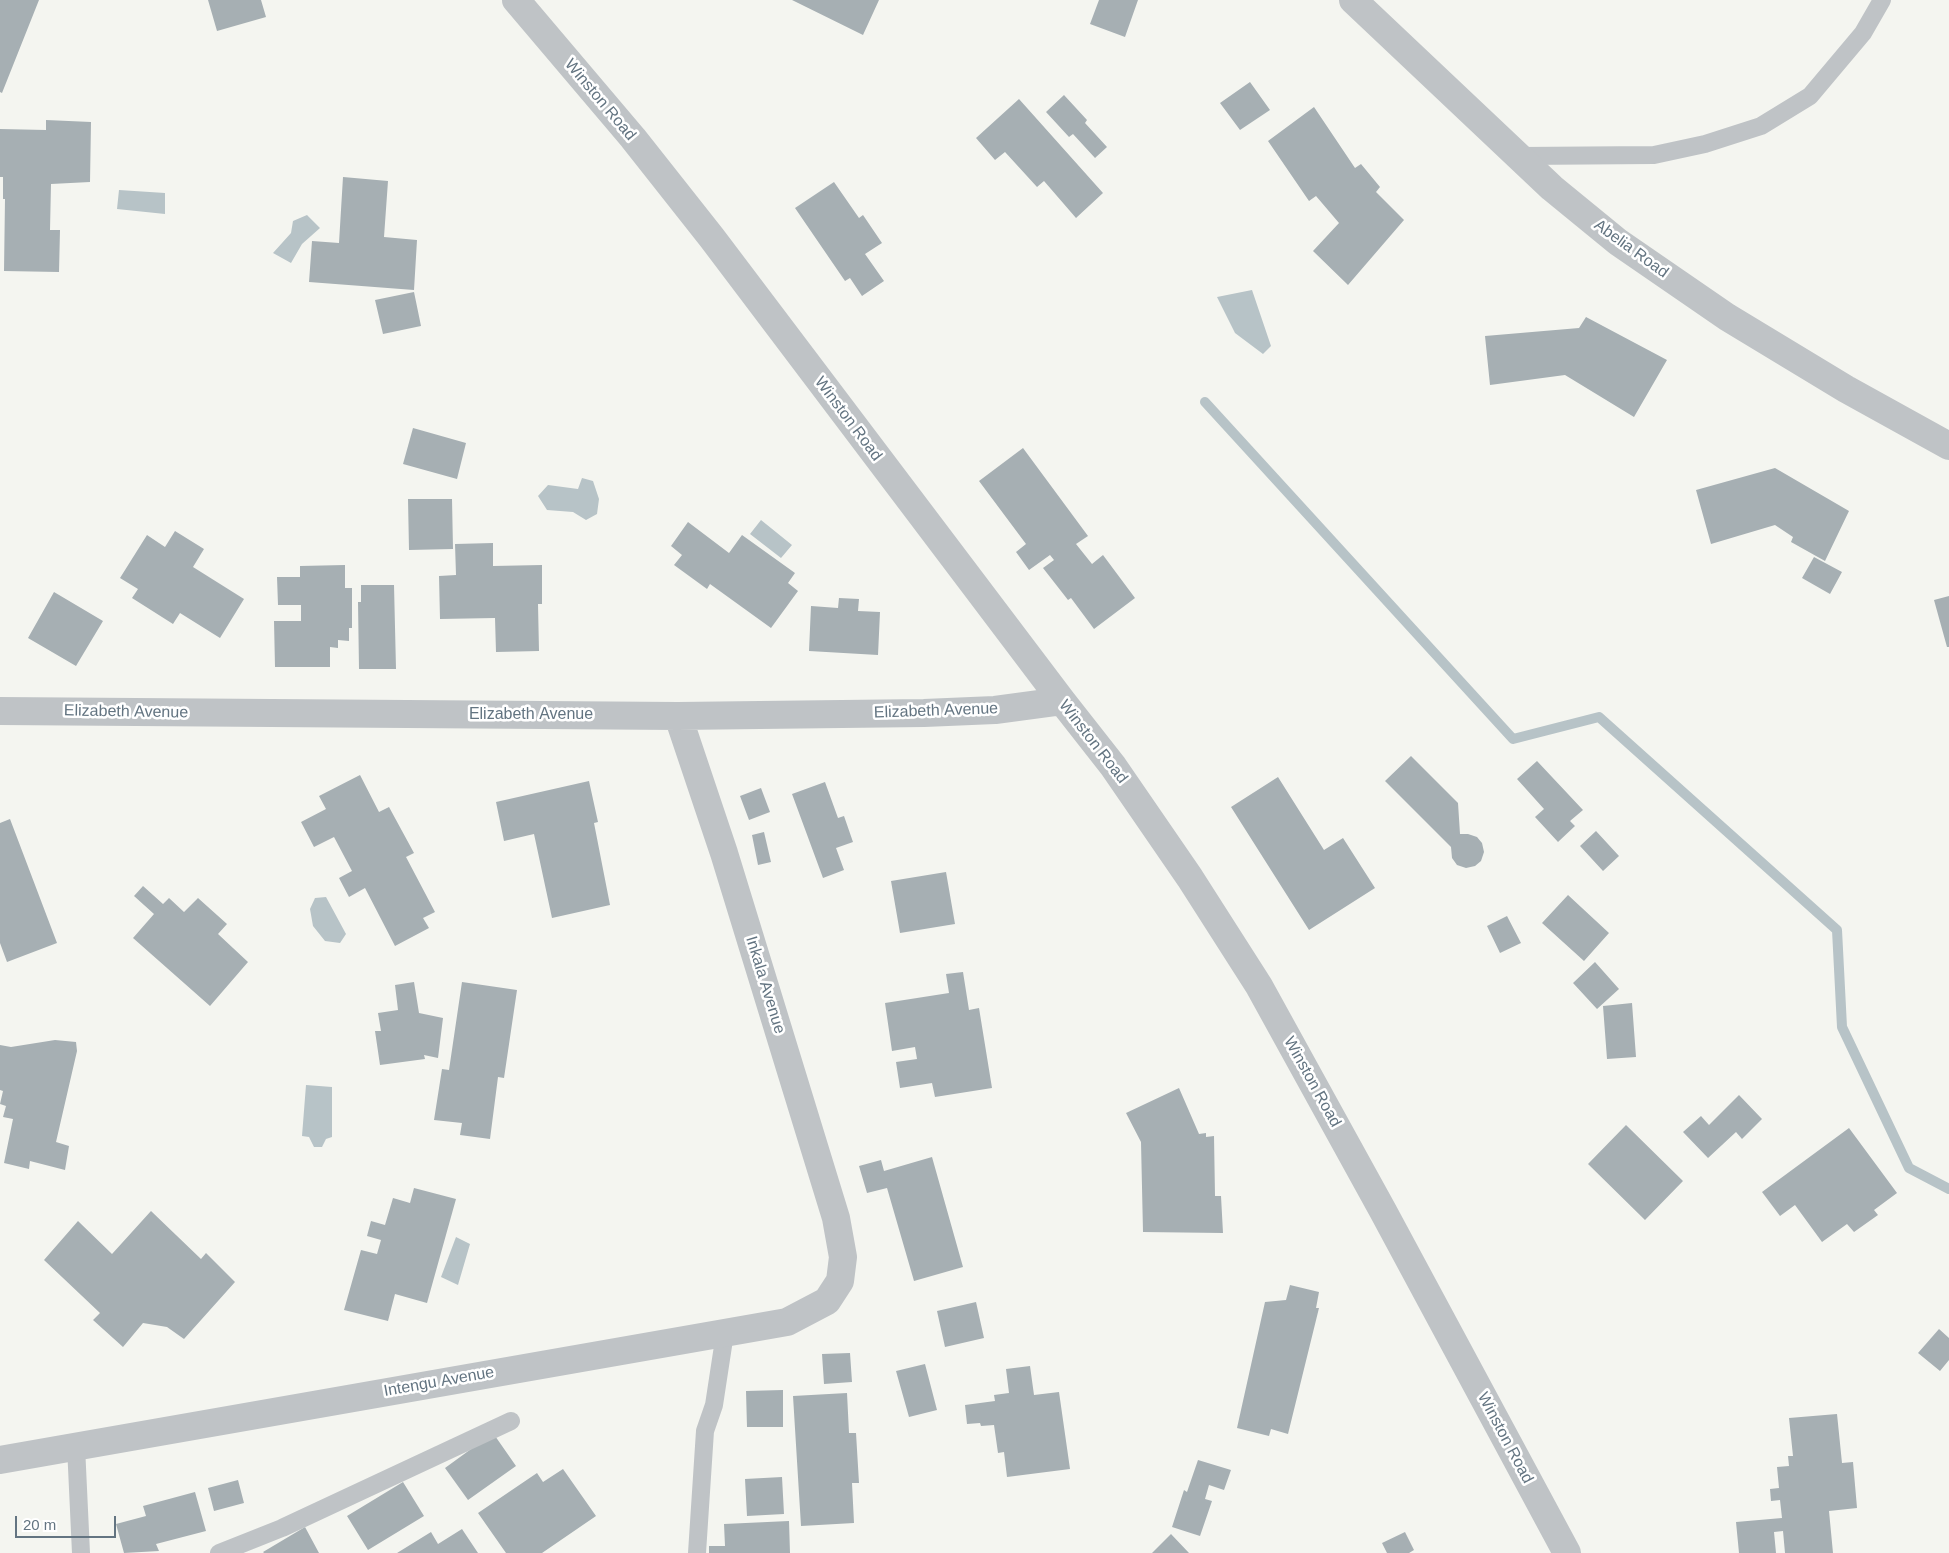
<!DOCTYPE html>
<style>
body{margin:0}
#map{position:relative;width:1949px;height:1553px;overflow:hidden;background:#f4f5f0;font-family:Helvetica,sans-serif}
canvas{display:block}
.scale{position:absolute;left:15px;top:1516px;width:101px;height:22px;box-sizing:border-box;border:2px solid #637481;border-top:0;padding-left:6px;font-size:15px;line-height:18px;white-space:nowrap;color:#637481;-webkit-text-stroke:4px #fff;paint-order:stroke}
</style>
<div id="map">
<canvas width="1949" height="1553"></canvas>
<div class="scale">20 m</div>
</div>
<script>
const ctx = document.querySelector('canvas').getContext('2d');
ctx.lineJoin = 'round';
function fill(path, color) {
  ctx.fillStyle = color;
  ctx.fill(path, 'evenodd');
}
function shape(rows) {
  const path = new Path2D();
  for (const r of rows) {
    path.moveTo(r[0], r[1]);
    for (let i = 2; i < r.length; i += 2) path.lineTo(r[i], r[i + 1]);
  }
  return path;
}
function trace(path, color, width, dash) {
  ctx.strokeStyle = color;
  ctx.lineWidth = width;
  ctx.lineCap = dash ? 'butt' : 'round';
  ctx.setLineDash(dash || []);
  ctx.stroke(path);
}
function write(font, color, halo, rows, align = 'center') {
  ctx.font = font + ' Helvetica,sans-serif';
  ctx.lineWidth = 5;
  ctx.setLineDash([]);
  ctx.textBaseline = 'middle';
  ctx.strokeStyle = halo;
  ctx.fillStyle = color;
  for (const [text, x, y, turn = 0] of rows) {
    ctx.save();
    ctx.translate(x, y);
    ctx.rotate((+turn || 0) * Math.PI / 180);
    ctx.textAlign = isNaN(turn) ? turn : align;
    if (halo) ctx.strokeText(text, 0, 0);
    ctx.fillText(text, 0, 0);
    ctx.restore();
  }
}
fill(shape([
 [119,190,165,193,165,214,117,209],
 [307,215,320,228,302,244,291,263,273,253,291,233,293,221],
 [1252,290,1271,346,1263,354,1235,333,1217,297],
 [582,478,593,481,599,499,597,514,586,520,573,512,547,510,538,496,548,485,578,489],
 [761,520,792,545,781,558,750,534],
 [326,897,346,934,340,943,325,941,313,926,310,909,315,898],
 [306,1085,332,1087,332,1137,326,1139,322,1147,314,1147,309,1137,302,1136],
 [456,1237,470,1244,458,1285,441,1277]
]), '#b7c3c7');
trace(shape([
 [1205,402,1513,739,1599,717,1837,930,1842,1027,1909,1168,1949,1189]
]), '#b7c3c7', 10);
fill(shape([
 [0,0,39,0,2,93,0,92],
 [208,0,261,0,266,17,217,31],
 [792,0,879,0,863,35],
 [1099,0,1138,0,1125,37,1090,24],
 [1250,82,1270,110,1240,130,1220,103],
 [1064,95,1087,120,1085,123,1107,147,1095,158,1073,134,1069,137,1046,112],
 [1019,99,1103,193,1076,218,1044,181,1037,187,1005,152,995,160,976,138],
 [1314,107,1355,168,1361,164,1380,187,1376,192,1404,220,1348,285,1313,251,1339,223,1316,196,1309,201,1268,141],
 [46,120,91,122,90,182,51,184,50,230,60,230,59,272,4,271,5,199,3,199,3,177,0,177,0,129,46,130],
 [343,177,388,181,384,237,417,240,414,290,309,282,312,241,339,243],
 [834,182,859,218,863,215,882,243,865,254,884,281,862,296,850,278,845,281,795,208],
 [414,292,421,326,383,334,375,300],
 [1586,317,1667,360,1634,417,1565,375,1490,385,1485,336,1579,328],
 [413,428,466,443,457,479,403,464],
 [1023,448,1088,536,1076,544,1092,564,1103,555,1135,598,1094,629,1071,598,1068,600,1043,568,1054,560,1050,555,1029,570,1016,552,1026,544,979,481],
 [1775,468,1849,511,1825,561,1791,542,1793,537,1775,525,1711,544,1696,490],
 [408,499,452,499,453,549,409,550],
 [688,522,729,553,742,535,795,573,788,583,798,591,771,628,710,584,707,589,674,565,682,555,671,546],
 [175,531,204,549,193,567,244,599,220,638,180,613,173,624,132,598,138,589,120,578,147,535,165,547],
 [493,543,493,566,542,565,542,604,538,604,539,651,496,652,495,618,440,619,439,576,456,575,455,544],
 [1814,557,1842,572,1830,594,1802,578],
 [345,565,345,588,352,588,352,628,349,628,349,641,338,640,338,648,330,647,330,667,275,667,274,621,301,621,301,605,278,605,277,577,300,577,300,566],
 [361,585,394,585,396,669,359,669,358,602,361,602],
 [54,592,103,621,76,666,28,638],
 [1949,596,1949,647,1947,647,1934,600],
 [839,598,859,599,858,611,880,612,878,655,809,651,811,606,838,608],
 [1411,756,1458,803,1460,834,1468,834,1477,837,1482,843,1484,852,1481,861,1475,866,1466,868,1457,865,1452,858,1451,847,1385,781],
 [1537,761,1583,810,1570,821,1575,826,1558,842,1535,817,1544,809,1517,779],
 [360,775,379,812,389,807,414,853,406,857,435,912,423,918,429,928,395,946,365,888,349,897,339,878,352,871,334,837,314,847,301,822,326,809,319,796],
 [1278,777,1324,850,1343,838,1375,888,1309,930,1231,807],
 [589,781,598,822,594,823,610,905,552,918,534,834,504,841,496,802],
 [825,782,838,818,844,816,853,842,836,848,844,870,823,878,792,794],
 [761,788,770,812,749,820,740,796],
 [10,819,57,943,7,962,0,943,0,823],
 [1596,831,1619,856,1603,871,1580,846],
 [764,832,771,862,758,865,752,835],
 [946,872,955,924,900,933,891,881],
 [143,886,163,904,169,898,184,912,198,898,227,924,218,934,248,962,210,1006,133,938,154,914,134,896],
 [1568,895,1609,933,1584,961,1542,923],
 [1507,916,1521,943,1500,953,1487,926],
 [1595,962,1619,989,1597,1009,1573,983],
 [963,972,969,1010,979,1008,992,1088,935,1097,932,1083,900,1088,896,1062,917,1059,915,1047,892,1051,885,1003,949,993,946,974],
 [414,982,419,1013,443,1018,438,1058,424,1055,425,1059,380,1065,375,1031,381,1031,378,1013,398,1010,395,985],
 [462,982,517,990,504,1078,498,1077,490,1139,460,1135,462,1123,434,1120,442,1069,449,1070],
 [1632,1003,1636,1057,1607,1059,1603,1006],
 [55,1040,76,1042,77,1051,56,1142,69,1146,65,1170,30,1161,29,1169,4,1163,13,1119,3,1117,6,1106,0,1104,3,1091,0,1090,0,1045,11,1047],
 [1179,1088,1199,1134,1206,1133,1206,1137,1214,1136,1215,1196,1221,1196,1223,1233,1143,1232,1141,1142,1126,1113],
 [1739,1095,1762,1119,1742,1139,1736,1132,1708,1158,1683,1132,1701,1116,1709,1125],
 [1626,1125,1683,1181,1645,1220,1588,1164],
 [1849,1128,1897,1193,1874,1210,1878,1215,1854,1232,1847,1224,1822,1242,1795,1205,1780,1216,1762,1192],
 [932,1157,963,1267,914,1281,887,1188,867,1193,859,1166,881,1160,884,1171],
 [414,1188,456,1199,427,1303,395,1294,388,1321,344,1310,361,1250,377,1254,381,1240,367,1236,371,1221,385,1225,393,1198,410,1203],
 [151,1211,201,1259,206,1253,235,1282,184,1339,167,1327,143,1323,123,1347,93,1320,100,1313,44,1260,78,1221,112,1254],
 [1290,1285,1319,1292,1316,1308,1319,1308,1288,1434,1271,1429,1269,1436,1237,1428,1265,1302,1286,1300],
 [976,1302,984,1338,945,1347,937,1311],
 [1939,1329,1949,1338,1949,1360,1940,1371,1918,1353],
 [850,1353,852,1382,824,1384,822,1354],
 [925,1364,937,1410,909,1417,896,1371],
 [1030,1366,1034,1395,1059,1392,1070,1469,1007,1477,1004,1452,998,1453,994,1425,981,1426,980,1423,967,1424,965,1405,995,1401,994,1395,1009,1393,1006,1369],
 [783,1390,783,1427,747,1427,746,1391],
 [847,1393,849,1433,856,1433,859,1483,852,1483,854,1523,801,1526,793,1396],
 [1837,1414,1842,1463,1853,1462,1857,1508,1829,1511,1833,1553,1785,1553,1783,1531,1774,1532,1776,1553,1739,1553,1736,1522,1782,1518,1780,1500,1771,1501,1770,1489,1779,1488,1777,1467,1789,1466,1788,1456,1793,1456,1789,1418],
 [493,1433,516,1466,468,1500,445,1468],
 [1198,1460,1231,1470,1224,1490,1209,1485,1205,1499,1212,1501,1200,1536,1172,1527,1184,1490,1187,1492],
 [563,1469,596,1516,542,1553,506,1553,478,1513,537,1473,543,1482],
 [782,1477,784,1514,747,1516,745,1479],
 [238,1480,244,1503,214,1511,208,1488],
 [403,1482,424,1516,368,1550,347,1516],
 [195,1492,206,1531,156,1544,159,1551,124,1553,116,1524,146,1516,143,1506],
 [789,1521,790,1553,709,1553,709,1546,725,1546,724,1524],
 [305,1527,319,1553,264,1553,263,1552],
 [462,1529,478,1553,397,1553,431,1532,438,1544],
 [1405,1532,1414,1550,1409,1553,1387,1553,1382,1543],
 [1171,1534,1189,1553,1152,1553]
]), '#a6afb3');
trace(shape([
 [1520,156,1654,155,1705,144,1761,126,1810,96,1863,33,1882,0],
 [76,1446,81,1553],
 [219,1553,282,1528,511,1421],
 [697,1553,705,1431,714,1405,725,1333]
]), '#bfc3c6', 18);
trace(shape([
 [516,0,633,138,712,238,1062,701,1113,766,1190,878,1259,986,1383,1211,1567,1553],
 [1353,0,1552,188,1618,242,1727,317,1846,389,1949,446],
 [0,711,678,716,924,713,995,710,1062,701],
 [0,1460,787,1322,827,1301,840,1281,843,1257,836,1218,724,853,678,716]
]), '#bfc3c6', 28);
write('16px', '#637481', '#fff', [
 ["Winston Road",600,100,50],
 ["Abelia Road",1631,249,36],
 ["Winston Road",848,419,53],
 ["Elizabeth Avenue",936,711,-2],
 ["Elizabeth Avenue",126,712,1],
 ["Elizabeth Avenue",531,715],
 ["Winston Road",1093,742,52],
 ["Inkala Avenue",765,985,73],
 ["Winston Road",1312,1082,61],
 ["Intengu Avenue",439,1382,-10],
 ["Winston Road",1505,1438,62]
]);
</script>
